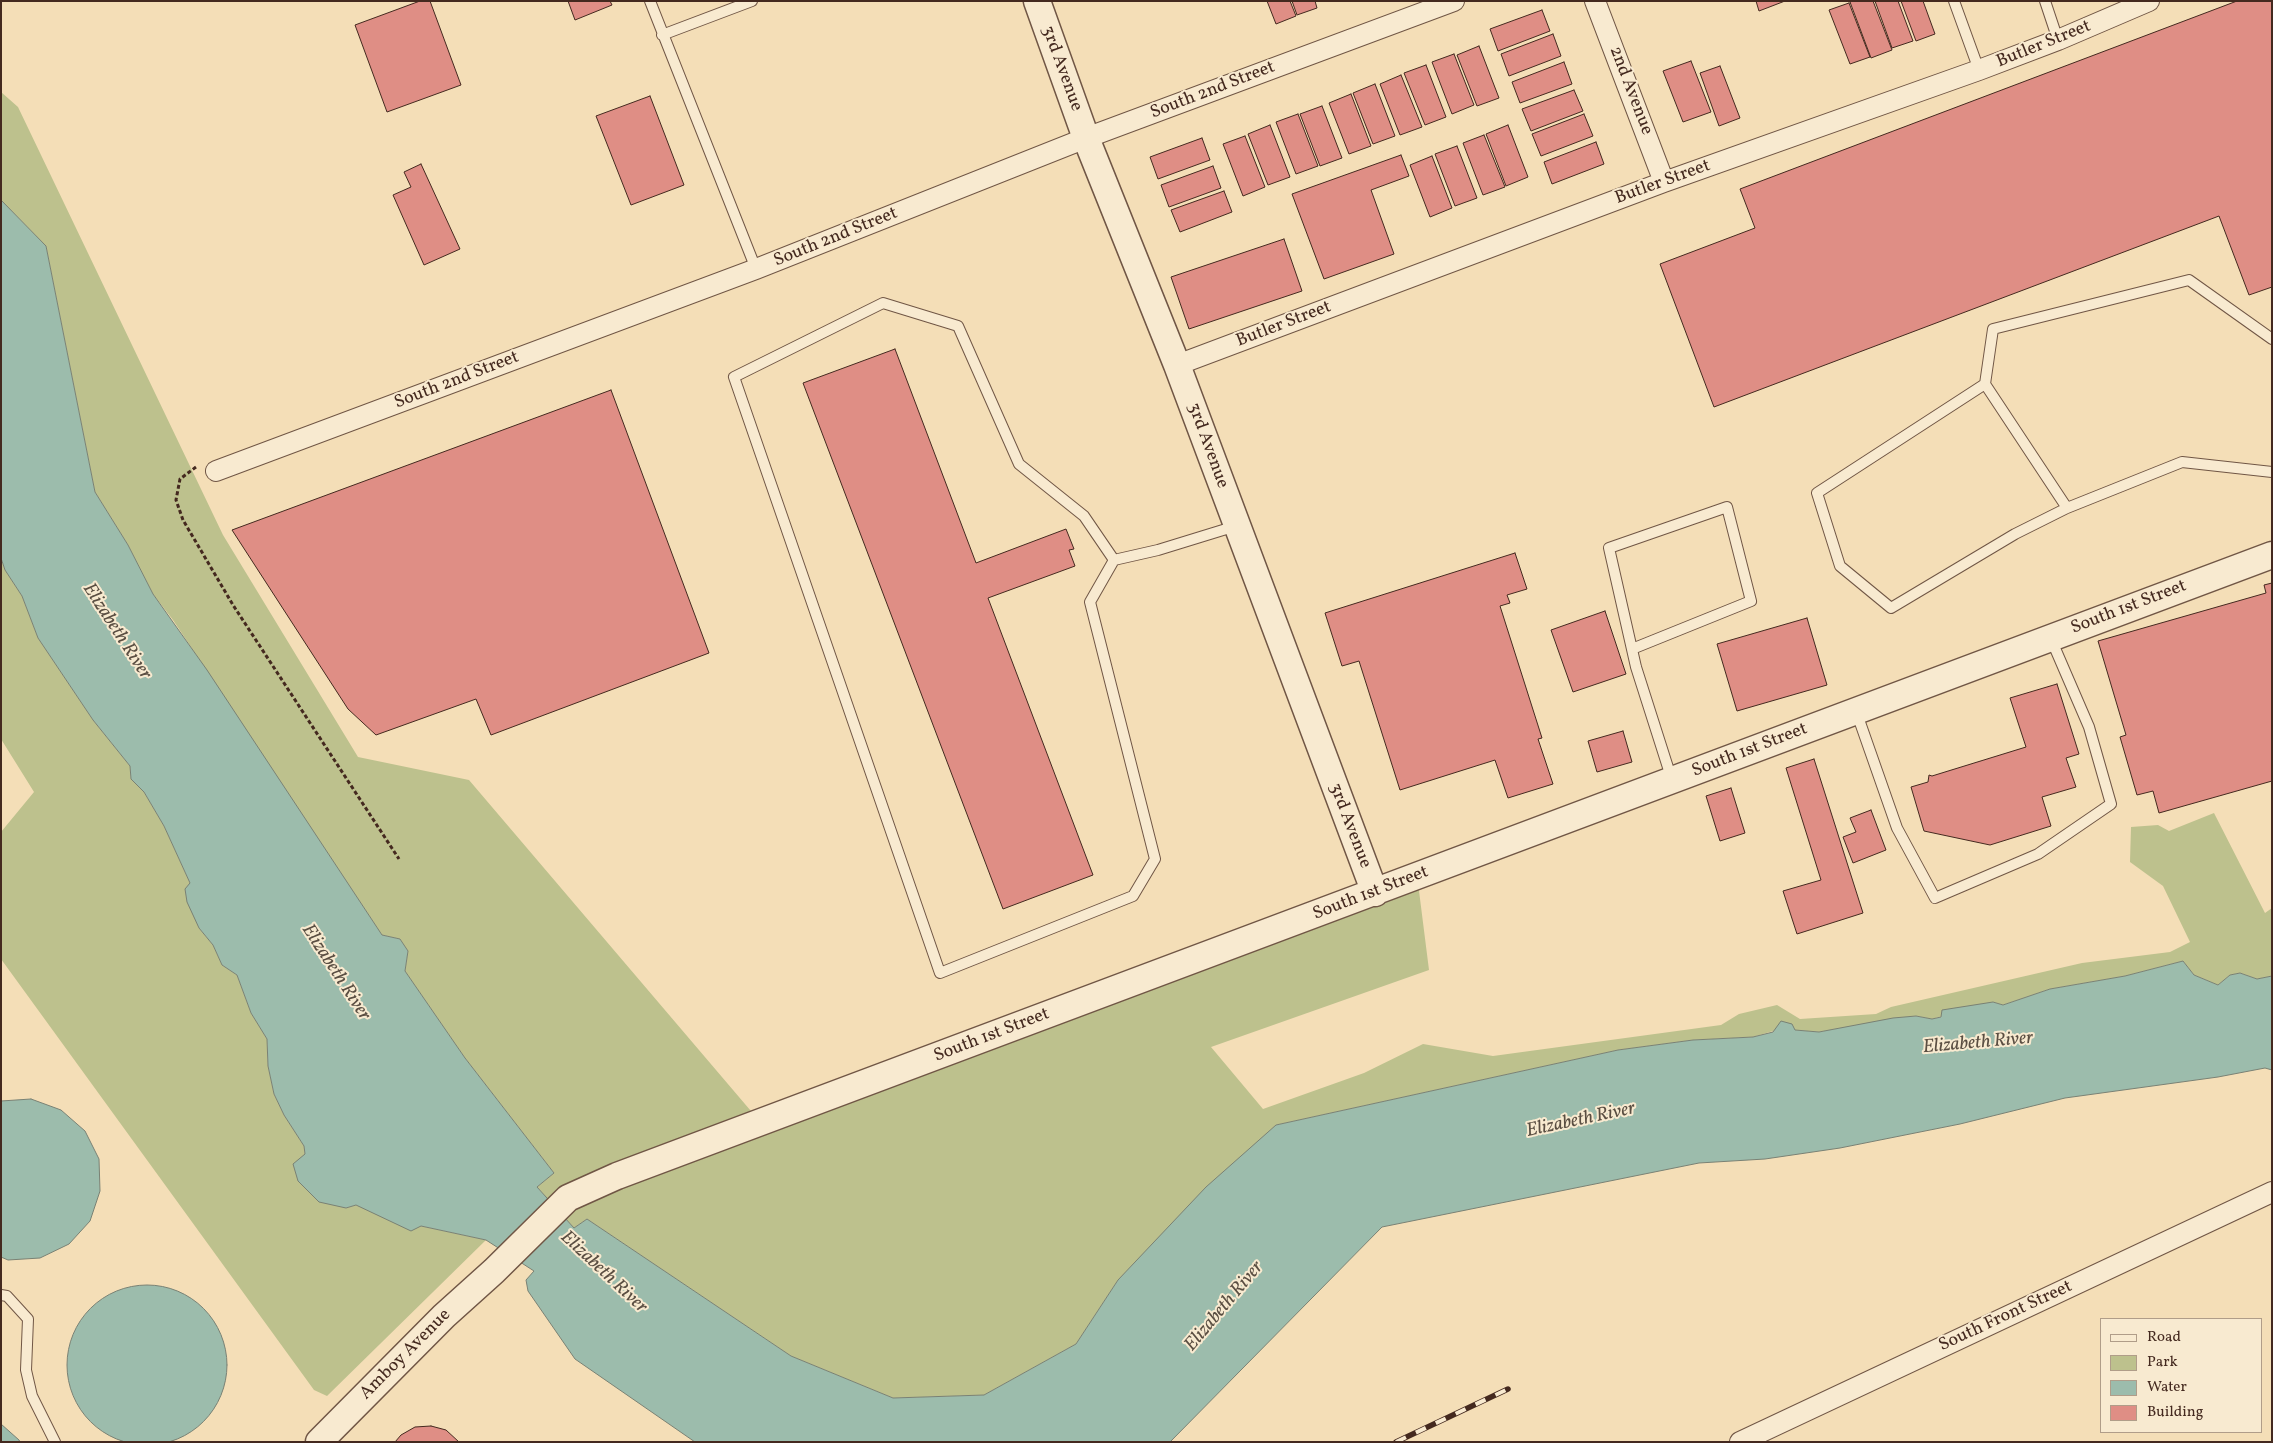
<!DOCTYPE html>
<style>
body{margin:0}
#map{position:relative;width:2273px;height:1443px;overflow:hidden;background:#f4deb7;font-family:Vollkorn,serif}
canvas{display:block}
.frame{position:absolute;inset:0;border:2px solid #44291f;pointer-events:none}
.legend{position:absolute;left:2100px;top:1318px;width:162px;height:115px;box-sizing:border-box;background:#f8ead0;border:1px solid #b09d89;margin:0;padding:6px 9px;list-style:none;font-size:15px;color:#44291f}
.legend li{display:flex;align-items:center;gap:10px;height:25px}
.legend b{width:25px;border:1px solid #b09d89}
</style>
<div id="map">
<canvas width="2273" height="1443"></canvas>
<div class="frame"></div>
<ul class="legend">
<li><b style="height:6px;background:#f8ead0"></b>Road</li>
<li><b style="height:14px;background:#bdc18d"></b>Park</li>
<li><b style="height:14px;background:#9cbcac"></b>Water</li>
<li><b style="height:14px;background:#df8e85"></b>Building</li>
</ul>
</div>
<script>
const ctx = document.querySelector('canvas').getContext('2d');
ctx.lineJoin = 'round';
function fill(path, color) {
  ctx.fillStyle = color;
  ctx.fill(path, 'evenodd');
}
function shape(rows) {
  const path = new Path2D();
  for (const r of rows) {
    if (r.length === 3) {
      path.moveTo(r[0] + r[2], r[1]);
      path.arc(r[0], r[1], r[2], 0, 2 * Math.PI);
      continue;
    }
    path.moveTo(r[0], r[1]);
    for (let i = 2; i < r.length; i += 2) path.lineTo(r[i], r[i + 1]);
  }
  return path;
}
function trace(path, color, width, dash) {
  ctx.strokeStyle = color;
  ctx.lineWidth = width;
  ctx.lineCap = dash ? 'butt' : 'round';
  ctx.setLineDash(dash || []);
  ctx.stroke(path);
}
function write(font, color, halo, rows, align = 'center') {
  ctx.font = font + ' Vollkorn,serif';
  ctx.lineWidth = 4;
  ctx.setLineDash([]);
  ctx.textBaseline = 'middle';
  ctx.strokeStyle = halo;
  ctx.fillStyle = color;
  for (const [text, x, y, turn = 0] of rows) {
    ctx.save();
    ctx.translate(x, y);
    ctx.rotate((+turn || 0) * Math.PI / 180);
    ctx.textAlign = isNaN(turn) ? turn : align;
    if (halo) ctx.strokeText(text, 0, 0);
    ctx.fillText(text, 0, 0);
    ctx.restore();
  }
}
fill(shape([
 [1,92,18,107,223,535,358,757,469,780,762,1124,1418,883,1429,970,1211,1047,1263,1109,1364,1073,1423,1044,1493,1056,1721,1025,1739,1014,1777,1005,1800,1019,1876,1014,1891,1007,2082,963,2170,952,2190,942,2163,886,2130,862,2131,827,2158,825,2169,831,2214,813,2265,913,2272,908,2272,976,2257,979,2240,973,2230,975,2218,985,2194,975,2183,961,2125,976,2050,989,2003,1005,1993,1002,1932,1019,1916,1016,1819,1032,1795,1030,1773,1031,1753,1037,1693,1040,1618,1050,1276,1125,1118,1280,1076,1344,984,1395,893,1398,791,1356,587,1219,574,1228,537,1187,554,1173,465,1058,405,971,408,951,400,939,382,935,173,620,153,594,128,545,95,492,46,246,1,200],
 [1,558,5,570,22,596,38,638,93,720,130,766,131,779,144,792,164,826,190,883,199,928,213,945,222,965,237,975,251,1013,267,1039,268,1066,274,1094,284,1115,304,1146,305,1154,346,1208,356,1205,421,1226,486,1240,327,1396,314,1390,1,959,1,832,34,792,1,739]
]), '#bdc18d');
const water = shape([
 [1,200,46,246,95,492,128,545,153,594,207,670,382,935,400,939,408,951,405,971,465,1058,554,1173,537,1187,574,1228,587,1219,791,1356,893,1398,984,1395,1076,1344,1118,1280,1206,1187,1276,1125,1618,1050,1693,1040,1753,1037,1773,1032,1781,1021,1792,1024,1795,1030,1819,1032,1893,1018,1916,1016,1932,1019,1941,1017,1942,1010,1993,1002,2003,1005,2050,989,2125,976,2183,961,2194,975,2218,985,2230,975,2240,973,2257,979,2272,976,2272,1070,2265,1068,2218,1077,2065,1098,1960,1124,1840,1148,1765,1159,1699,1163,1382,1227,1170,1442,695,1442,575,1359,528,1291,526,1280,534,1271,486,1240,421,1226,411,1231,356,1205,346,1208,319,1202,298,1181,293,1164,305,1154,304,1146,284,1115,274,1094,268,1066,267,1039,251,1013,237,975,222,965,213,945,199,928,187,902,185,889,190,883,164,826,144,792,131,779,130,766,93,720,38,638,22,596,5,570,1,558,1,200],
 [31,1099,61,1110,85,1131,99,1159,100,1191,90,1221,69,1244,40,1258,8,1260,1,1257,1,1101,31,1099],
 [147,1365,80],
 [1,1424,19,1440,20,1442,1,1442,1,1424]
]);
fill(water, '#9cbcac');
trace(water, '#798174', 1);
const building = shape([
 [420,1,430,1,461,85,387,112,355,25,420,1],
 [568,1,610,1,612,5,575,20,568,1],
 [1267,1,1290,1,1296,16,1276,24,1267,1],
 [1292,1,1315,1,1317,8,1297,15,1292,1],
 [1756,1,1785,1,1759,11,1756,1],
 [1853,1,1873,1,1892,50,1871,58,1850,2,1853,1],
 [1875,1,1898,1,1913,41,1892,48,1875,1],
 [1901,1,1923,1,1935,34,1916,41,1901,1],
 [2237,1,2272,1,2272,287,2249,295,2219,216,1714,407,1660,264,1755,228,1740,189,2237,1],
 [1849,3,1870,57,1850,64,1829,10,1849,3],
 [1542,10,1550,31,1498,51,1490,29,1542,10],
 [1553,34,1561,56,1509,76,1501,54,1553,34],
 [1479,46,1499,98,1477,106,1457,55,1479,46],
 [1454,54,1474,105,1452,114,1432,62,1454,54],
 [1691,61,1711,112,1683,122,1663,71,1691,61],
 [1564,62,1572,84,1520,103,1512,82,1564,62],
 [1426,65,1446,117,1425,125,1404,73,1426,65],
 [1720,66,1740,118,1719,126,1700,73,1720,66],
 [1401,75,1422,127,1400,135,1380,84,1401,75],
 [1375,84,1395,136,1373,144,1353,93,1375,84],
 [1574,90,1583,111,1531,131,1522,109,1574,90],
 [1351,94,1371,146,1349,154,1329,103,1351,94],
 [650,96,684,185,631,205,596,116,650,96],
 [1322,106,1342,158,1320,166,1300,114,1322,106],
 [1298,114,1318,166,1296,174,1276,122,1298,114],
 [1584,114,1593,136,1541,156,1532,134,1584,114],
 [1270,125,1290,177,1268,185,1248,134,1270,125],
 [1508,125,1528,177,1506,186,1486,134,1508,125],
 [1484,135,1505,187,1483,195,1463,143,1484,135],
 [1245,136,1265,187,1243,196,1223,144,1245,136],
 [1202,138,1210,160,1158,179,1150,157,1202,138],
 [1596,142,1604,164,1552,184,1544,162,1596,142],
 [1457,146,1477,198,1455,206,1435,154,1457,146],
 [1401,155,1409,176,1371,190,1394,254,1324,279,1292,194,1401,155],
 [1432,156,1452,208,1430,217,1410,165,1432,156],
 [421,164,460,249,424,265,393,195,411,187,404,172,421,164],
 [1213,166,1221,188,1169,207,1161,185,1213,166],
 [1224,191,1232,212,1180,232,1171,210,1224,191],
 [1284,239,1302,291,1189,329,1171,277,1284,239],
 [895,349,976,563,1066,529,1074,549,1069,550,1075,566,988,598,1093,875,1003,909,803,383,895,349],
 [611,390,709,653,491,735,476,699,376,735,348,709,232,530,611,390],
 [1515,553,1527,589,1507,595,1510,603,1500,606,1542,738,1538,739,1553,784,1508,798,1495,760,1400,790,1359,661,1342,666,1325,613,1515,553],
 [2272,583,2272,781,2159,813,2153,791,2137,795,2120,737,2126,735,2098,641,2266,593,2264,585,2272,583],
 [1605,611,1626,674,1573,692,1551,630,1605,611],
 [1807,618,1827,685,1737,711,1717,644,1807,618],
 [2057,684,2079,754,2066,758,2076,787,2042,797,2051,826,1990,845,1924,831,1911,787,1928,782,1929,775,1932,776,2026,747,2010,698,2057,684],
 [1623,731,1632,762,1597,772,1588,741,1623,731],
 [1814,759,1863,913,1797,934,1783,891,1821,880,1786,768,1814,759],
 [1731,788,1745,833,1720,841,1706,796,1731,788],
 [1871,810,1886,850,1853,863,1843,837,1856,832,1850,818,1871,810],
 [431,1426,446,1430,459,1442,395,1442,401,1435,415,1427,431,1426]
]);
fill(building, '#df8e85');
trace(building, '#44291f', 1);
const service = shape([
 [650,1,756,269],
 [1954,1,1979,70],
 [2045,1,2058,40],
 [662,35,752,1],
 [2272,339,2189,280,1993,329,1985,384,1817,493,1840,566,1891,608,2015,534,2067,508,2182,462,2272,472],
 [1985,384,2067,508],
 [1114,560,1090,602,1155,859,1133,896,940,973,734,377,883,303,958,326,1019,464,1084,516,1114,560,1158,550,1236,526],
 [1632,649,1751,601,1727,507,1609,548,1636,667,1672,780],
 [1856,711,1897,828,1935,898,2038,854,2111,804,2089,727,2051,639],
 [1,1295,7,1296,28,1319,26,1370,32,1396,55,1442]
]);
const minor = shape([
 [1595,1,1664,182],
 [1177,365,1664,182,1979,70,2058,40,2149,1],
 [216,471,756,269,1086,138,1454,1],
 [1740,1442,2272,1192]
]);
const tertiary = shape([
 [1037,1,1086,138,1177,365,1375,893],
 [319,1442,444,1316,494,1271,568,1198,617,1176,2272,555]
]);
trace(service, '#705645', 12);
trace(minor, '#705645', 22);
trace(tertiary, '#705645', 29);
trace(shape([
 [196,467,180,479,176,500,183,520,233,605,399,859]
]), '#44291f', 3, [4, 2.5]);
trace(service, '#f8ead0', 10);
trace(minor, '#f8ead0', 20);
trace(tertiary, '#f8ead0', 26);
const rail = shape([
 [1396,1442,1508,1389]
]);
trace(rail, '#44291f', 5.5);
trace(rail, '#f8ead0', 4, [11]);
write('18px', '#44291f', '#f8ead0', [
 ["Butler Street",2044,45,-22],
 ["3rd Avenue",1061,69,70],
 ["South 2nd Street",1213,91,-21],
 ["2nd Avenue",1630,91,69],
 ["Butler Street",1663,183,-20],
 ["South 2nd Street",836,238,-22],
 ["Butler Street",1284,325,-21],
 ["South 2nd Street",457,381,-21],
 ["3rd Avenue",1207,446,70],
 ["South 1st Street",2129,608,-21],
 ["South 1st Street",1750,751,-21],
 ["3rd Avenue",1349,826,69],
 ["South 1st Street",1371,894,-21],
 ["South 1st Street",992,1036,-21],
 ["South Front Street",2006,1317,-25],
 ["Amboy Avenue",406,1355,-45]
]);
write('italic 19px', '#5a4e42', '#f8ead0', [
 ["Elizabeth River",116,632,57],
 ["Elizabeth River",335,973,57],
 ["Elizabeth River",1978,1044,-5],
 ["Elizabeth River",1581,1121,-12],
 ["Elizabeth River",603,1273,43],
 ["Elizabeth River",1225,1307,-50]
]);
</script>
